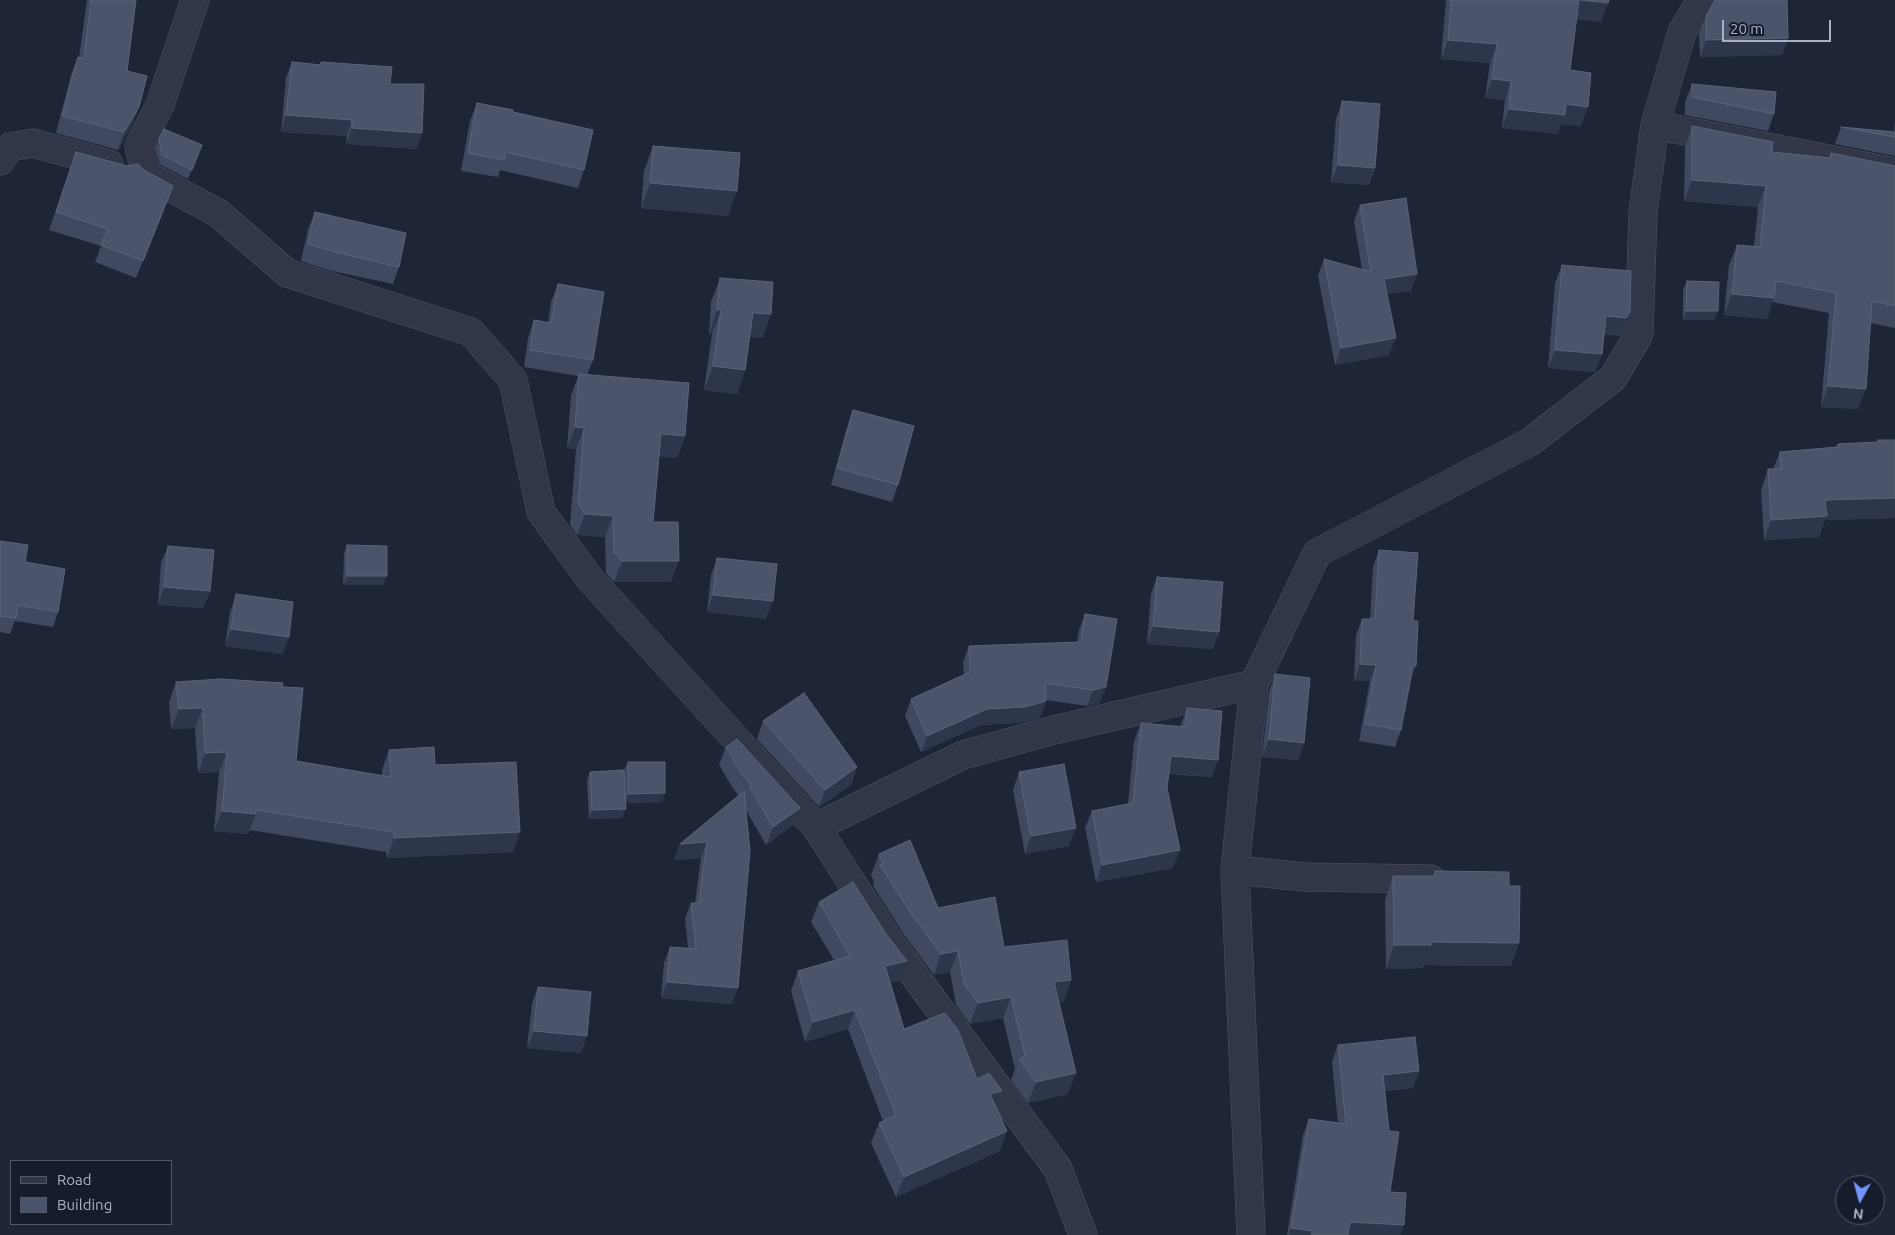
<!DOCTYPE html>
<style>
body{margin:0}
#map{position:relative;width:1895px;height:1235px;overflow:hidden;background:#1e2537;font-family:Ubuntu,sans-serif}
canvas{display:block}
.legend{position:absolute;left:10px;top:1160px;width:162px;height:65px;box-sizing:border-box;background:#171c2c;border:1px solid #525869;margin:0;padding:6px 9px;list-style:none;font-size:15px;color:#abb1c5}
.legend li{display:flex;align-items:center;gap:10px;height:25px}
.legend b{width:25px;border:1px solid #525869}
.north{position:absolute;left:1835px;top:1175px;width:50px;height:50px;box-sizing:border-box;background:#171c2c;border:1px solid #525869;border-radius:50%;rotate:187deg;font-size:14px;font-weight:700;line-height:20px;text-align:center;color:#abb1c5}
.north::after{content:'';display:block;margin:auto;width:18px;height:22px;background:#7694ff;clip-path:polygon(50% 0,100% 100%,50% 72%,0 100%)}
.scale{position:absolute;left:1722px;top:20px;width:109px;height:22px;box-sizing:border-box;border:2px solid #abb1c5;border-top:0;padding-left:6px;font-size:15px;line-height:18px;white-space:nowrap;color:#abb1c5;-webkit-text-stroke:4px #171c2c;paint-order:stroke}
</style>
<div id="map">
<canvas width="1895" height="1235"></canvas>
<ul class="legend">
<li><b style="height:6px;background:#313748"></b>Road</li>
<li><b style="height:14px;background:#4c546b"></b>Building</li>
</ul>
<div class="north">N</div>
<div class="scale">20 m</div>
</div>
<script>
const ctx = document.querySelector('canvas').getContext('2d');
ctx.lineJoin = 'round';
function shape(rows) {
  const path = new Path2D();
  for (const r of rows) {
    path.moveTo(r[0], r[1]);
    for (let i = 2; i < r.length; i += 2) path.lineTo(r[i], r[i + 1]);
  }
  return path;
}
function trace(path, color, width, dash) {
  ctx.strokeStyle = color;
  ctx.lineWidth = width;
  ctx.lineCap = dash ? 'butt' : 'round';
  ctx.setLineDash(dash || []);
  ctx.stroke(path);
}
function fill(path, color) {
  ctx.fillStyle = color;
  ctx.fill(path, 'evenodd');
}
const minor = shape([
 [195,0,160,105,139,146,145,174,218,213,287,273,471,332,513,380,541,512,590,579,816,827,892,945,1058,1169,1083,1235],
 [1655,125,1895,172],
 [0,161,10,147,33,143,109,164],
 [816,827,963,755,1054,730,1254,684],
 [1235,870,1304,877,1431,879],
 [1251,1235,1235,870,1254,684,1317,553,1530,442,1613,378,1639,334,1643,212,1655,125,1682,32,1701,0]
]);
trace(minor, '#4f5466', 29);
trace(minor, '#313748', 28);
fill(shape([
 [87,0,136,0,127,71,139,107,132,125,118,150,56,133,71,75,78,57,79,58],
 [1446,0,1609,0,1601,22,1576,19,1570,70,1581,126,1561,124,1558,134,1502,128,1505,100,1485,98,1490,63,1441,59],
 [1706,16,1788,38,1782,55,1700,57,1699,34],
 [292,62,320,65,321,62,390,84,422,133,416,149,346,144,347,136,281,132,286,78],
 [1692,84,1774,114,1768,131,1685,115,1685,102],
 [1342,101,1375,168,1369,185,1331,182,1336,119],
 [477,103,513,112,584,170,578,188,500,170,498,177,461,171,470,121],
 [1895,119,1895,156,1835,144,1841,127,1894,132],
 [1692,126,1772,152,1829,158,1831,153,1895,166,1895,328,1870,323,1858,409,1821,407,1829,313,1772,302,1767,319,1724,315,1729,265,1737,245,1754,246,1758,207,1684,201,1685,147],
 [159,139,202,145,188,179,159,164,155,148],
 [653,146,728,216,641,208,644,171],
 [76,152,144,170,173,186,136,278,95,262,101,246,49,230],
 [1360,205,1411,291,1387,294,1389,355,1335,365,1318,276,1324,259,1362,269,1354,221],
 [315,212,399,267,393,284,328,270,301,261,308,229],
 [1562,265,1630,312,1624,329,1620,336,1604,334,1602,354,1595,372,1548,368,1555,283],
 [720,278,771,314,762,338,750,337,745,370,737,394,704,390,712,334,709,334,711,302],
 [1687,281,1715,320,1683,320,1683,290],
 [558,284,593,360,587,375,685,436,677,458,659,456,653,522,671,582,614,582,606,573,605,537,577,535,570,525,576,449,567,448,571,396,578,376,524,367,528,338,534,320,548,323,551,302],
 [853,410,898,485,892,502,831,485,847,427],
 [1878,440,1895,440,1895,518,1825,520,1819,537,1764,540,1761,490,1768,469,1773,469,1780,452,1836,447,1838,444,1877,442],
 [0,541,25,562,58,612,53,627,15,621,10,634,0,632],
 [347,545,387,576,383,585,343,585,344,554],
 [168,546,210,591,203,608,158,605,161,563],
 [1379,550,1413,621,1410,683,1401,730,1395,747,1359,741,1370,681,1354,681,1356,635,1362,619,1370,619,1373,567],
 [717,558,766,619,707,612,711,575],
 [1157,577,1219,632,1213,649,1147,644,1151,594],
 [236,594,289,637,282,654,225,646,230,612],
 [1085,614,1100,703,1087,706,1046,700,1040,718,1019,723,981,725,921,752,905,716,911,699,964,675,963,662,969,646,1077,642,1079,630],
 [1275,674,1304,743,1298,760,1262,757,1269,692],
 [176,682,282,687,296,761,382,776,382,770,389,750,435,765,513,852,387,858,386,852,250,830,248,834,214,831,219,772,198,773,195,728,171,729,169,702],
 [1187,708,1212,777,1169,774,1167,788,1173,868,1096,882,1085,828,1092,811,1128,804,1134,741,1141,723,1180,727],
 [763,721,857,767,851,785,819,807,757,739],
 [726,747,800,808,793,825,766,845,746,810,732,1004,661,998,664,963,670,947,688,948,685,919,691,903,695,903,701,858,674,860,680,844,739,796,734,790,719,765],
 [628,762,662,802,625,803,622,818,589,819,587,780,590,772,625,786,624,771],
 [1019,772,1069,846,1025,854,1013,790],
 [879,854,938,908,1004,947,1071,980,1064,1001,1059,1002,1068,1094,1028,1103,1011,1080,1015,1069,1003,1018,970,1024,956,1005,950,972,934,975,905,936,873,886,874,882,871,875],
 [1435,871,1509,886,1511,966,1424,965,1422,968,1386,969,1385,900,1393,876,1433,876],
 [819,902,899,981,891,983,904,1029,977,1079,1002,1091,996,1108,1000,1151,896,1197,871,1143,879,1123,883,1121,848,1029,805,1042,791,991,798,971,834,960,811,922],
 [538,987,581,1053,527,1048,532,1004],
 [1338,1045,1419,1071,1413,1088,1385,1091,1390,1192,1400,1235,1287,1235,1303,1135,1309,1119,1338,1123,1332,1062]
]), '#414960');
fill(shape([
 [1579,0,1608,3,1601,22,1572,19],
 [1788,38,1782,55,1700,57,1706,40],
 [1448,40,1497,44,1490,63,1441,59],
 [1492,79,1511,81,1505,100,1485,98],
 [1566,104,1588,107,1581,126,1561,124,1558,134,1502,128,1509,109],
 [139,107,132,125,118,150,124,132],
 [286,115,352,120,347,136,281,132],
 [352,128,422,133,416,149,346,144],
 [1338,165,1375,168,1369,185,1331,182],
 [1692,180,1766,186,1758,207,1684,201],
 [650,183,737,191,728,216,641,208],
 [1417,274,1411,291,1378,295,1384,279],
 [1732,294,1774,298,1767,319,1724,315],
 [717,310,721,310,712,334,709,334],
 [1686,311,1718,311,1715,320,1683,320],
 [1630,312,1624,329,1620,336,1599,334,1606,316],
 [753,313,771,314,762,338,744,337],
 [1396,338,1389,355,1335,365,1341,348],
 [1555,350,1602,354,1595,372,1548,368],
 [713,366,745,370,737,394,704,390],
 [1828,386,1866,389,1858,409,1821,407],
 [575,427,584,428,576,449,567,448],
 [661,434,685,436,677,458,653,456],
 [1895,498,1895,518,1825,520,1819,537,1764,540,1771,520,1825,500],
 [585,514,613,516,605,537,577,535],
 [622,561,679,561,671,582,614,582],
 [347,576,387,576,383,585,343,585],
 [164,587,210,591,203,608,158,605],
 [713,595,773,601,766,619,707,612],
 [1153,626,1219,632,1213,649,1147,644],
 [231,629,289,637,282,654,225,646],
 [1360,664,1376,665,1370,681,1354,681],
 [1413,666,1416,666,1410,683,1407,683],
 [1106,687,1100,703,1087,706,1093,690],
 [1046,701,1040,718,1019,723,981,725,921,752,927,736,987,709],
 [203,708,195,728,171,729,179,709],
 [1269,739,1304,743,1298,760,1262,757],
 [227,752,219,772,198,773,205,753],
 [1171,756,1218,760,1212,777,1164,773],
 [857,767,851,785,819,807,825,790],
 [665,793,662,802,625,803,628,794],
 [800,808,793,825,766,845,773,827],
 [626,809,622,818,589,819,592,810],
 [222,811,256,814,248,834,214,831],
 [1076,828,1069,846,1025,854,1031,836],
 [520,832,513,852,387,858,394,838],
 [707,842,701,858,674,860,680,844],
 [1180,850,1173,868,1096,882,1102,865],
 [1431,942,1519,943,1511,966,1424,965,1422,968,1386,969,1394,945],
 [958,951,950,972,934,975,941,954],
 [907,961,899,981,878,985,885,966],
 [1071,980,1064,1001,1046,1003,1054,982],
 [667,982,738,988,732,1004,661,998],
 [1011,997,1003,1018,970,1024,978,1003],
 [855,1010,848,1029,805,1042,813,1022],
 [534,1031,587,1036,581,1053,527,1048],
 [1419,1071,1413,1088,1377,1092,1383,1075],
 [1076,1073,1068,1094,1028,1103,1036,1082],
 [1002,1091,995,1111,990,1094],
 [1007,1131,1000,1151,896,1197,904,1177],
 [1350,1222,1404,1225,1400,1235,1345,1235],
 [1291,1228,1312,1231,1310,1235,1289,1235]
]), '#2e364b');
const building = shape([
 [91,0,136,0,127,71,147,76,139,107,124,132,62,116,78,57,84,59,91,0],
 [1451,0,1579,0,1570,70,1591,73,1588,107,1566,104,1565,115,1509,109,1511,81,1492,79,1497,44,1448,40,1451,0],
 [1581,0,1609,0,1608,3,1581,0],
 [1715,0,1787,0,1788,38,1706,40,1706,16,1715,0],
 [292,62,321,65,321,62,392,67,390,84,424,84,422,133,352,128,352,120,286,115,292,62],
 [1692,84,1776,92,1774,114,1692,97,1692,84],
 [1342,101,1380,104,1375,168,1338,165,1342,101],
 [477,103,513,110,513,112,593,130,584,170,506,152,504,160,468,153,477,103],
 [1692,126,1773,142,1772,152,1830,158,1831,153,1895,166,1895,306,1872,301,1866,389,1828,386,1836,293,1776,281,1774,298,1732,294,1737,245,1760,247,1766,186,1692,180,1692,126],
 [1841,127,1895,132,1895,137,1841,127],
 [164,129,202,145,192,170,162,155,159,139,164,129],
 [653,146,740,153,737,191,650,183,653,146],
 [76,152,127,166,138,164,144,170,173,186,143,261,101,245,108,229,56,212,76,152],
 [1406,198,1417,274,1384,279,1396,338,1341,348,1324,259,1371,272,1360,205,1406,198],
 [315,212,406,233,399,267,335,252,308,244,315,212],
 [1562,265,1631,271,1630,312,1626,318,1606,316,1602,354,1555,350,1562,265],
 [720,278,773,282,771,314,753,313,745,370,713,366,721,310,717,310,720,278],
 [1687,281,1719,282,1718,311,1686,311,1687,281],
 [558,284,604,292,593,360,530,350,534,320,551,323,558,284],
 [579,374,689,383,685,436,661,434,653,522,678,522,679,561,622,561,614,552,613,516,585,514,578,503,584,428,575,427,579,374],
 [853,410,914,426,898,485,837,468,853,410],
 [1878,440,1895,440,1895,498,1825,500,1827,516,1771,520,1768,469,1781,469,1780,452,1838,447,1838,444,1878,442,1878,440],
 [0,541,28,545,25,562,65,569,58,612,18,605,16,618,0,616,0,541],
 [347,545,387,546,387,576,347,576,347,545],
 [168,546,214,550,210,591,164,587,168,546],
 [1379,550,1418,553,1413,621,1418,621,1416,666,1413,666,1401,730,1365,724,1376,665,1360,664,1362,619,1375,619,1379,550],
 [717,558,777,564,773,601,713,595,717,558],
 [1157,577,1223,582,1219,632,1153,626,1157,577],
 [236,594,293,602,289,637,231,629,236,594],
 [1085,614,1117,619,1106,687,1093,690,1045,683,1046,701,1025,707,987,709,927,736,911,699,970,672,969,646,1081,642,1085,614],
 [1275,674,1310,678,1304,743,1269,739,1275,674],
 [221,679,283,683,282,687,303,688,296,761,391,777,389,750,434,747,435,765,516,762,520,832,394,838,394,832,256,810,256,814,222,811,227,752,205,753,203,708,179,709,176,682,221,679],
 [804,693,857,767,825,790,763,721,804,693],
 [1187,708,1222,711,1218,760,1171,756,1167,788,1180,850,1102,865,1092,811,1133,803,1141,723,1185,727,1187,708],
 [737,739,800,808,773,827,749,786,751,785,740,772,726,747,737,739],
 [628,762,665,762,665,793,628,794,628,762],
 [1064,764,1076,828,1031,836,1019,772,1064,764],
 [624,770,626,809,592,810,590,772,624,770],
 [744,791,750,851,738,988,667,982,670,947,696,949,691,903,699,903,707,842,680,844,744,791],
 [910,840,938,908,995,897,1004,947,1067,940,1071,980,1054,982,1076,1073,1036,1082,1019,1059,1025,1056,1011,997,978,1003,964,984,958,951,941,954,912,915,880,865,883,864,879,854,910,840],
 [1435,871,1509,872,1509,886,1520,886,1519,943,1431,942,1431,945,1394,945,1393,876,1435,876,1435,871],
 [853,882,886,934,907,961,885,966,904,1029,945,1013,958,1030,977,1079,989,1073,1002,1091,990,1094,1007,1131,904,1177,879,1123,896,1115,855,1010,813,1022,798,971,850,956,819,902,853,882],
 [538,987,591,992,587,1036,534,1031,538,987],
 [1415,1037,1419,1071,1383,1075,1389,1131,1399,1132,1390,1192,1406,1193,1404,1225,1350,1222,1348,1235,1312,1235,1312,1231,1291,1228,1309,1119,1346,1124,1338,1045,1415,1037]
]);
fill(building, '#4c546b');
trace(building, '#5b6379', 1);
</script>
